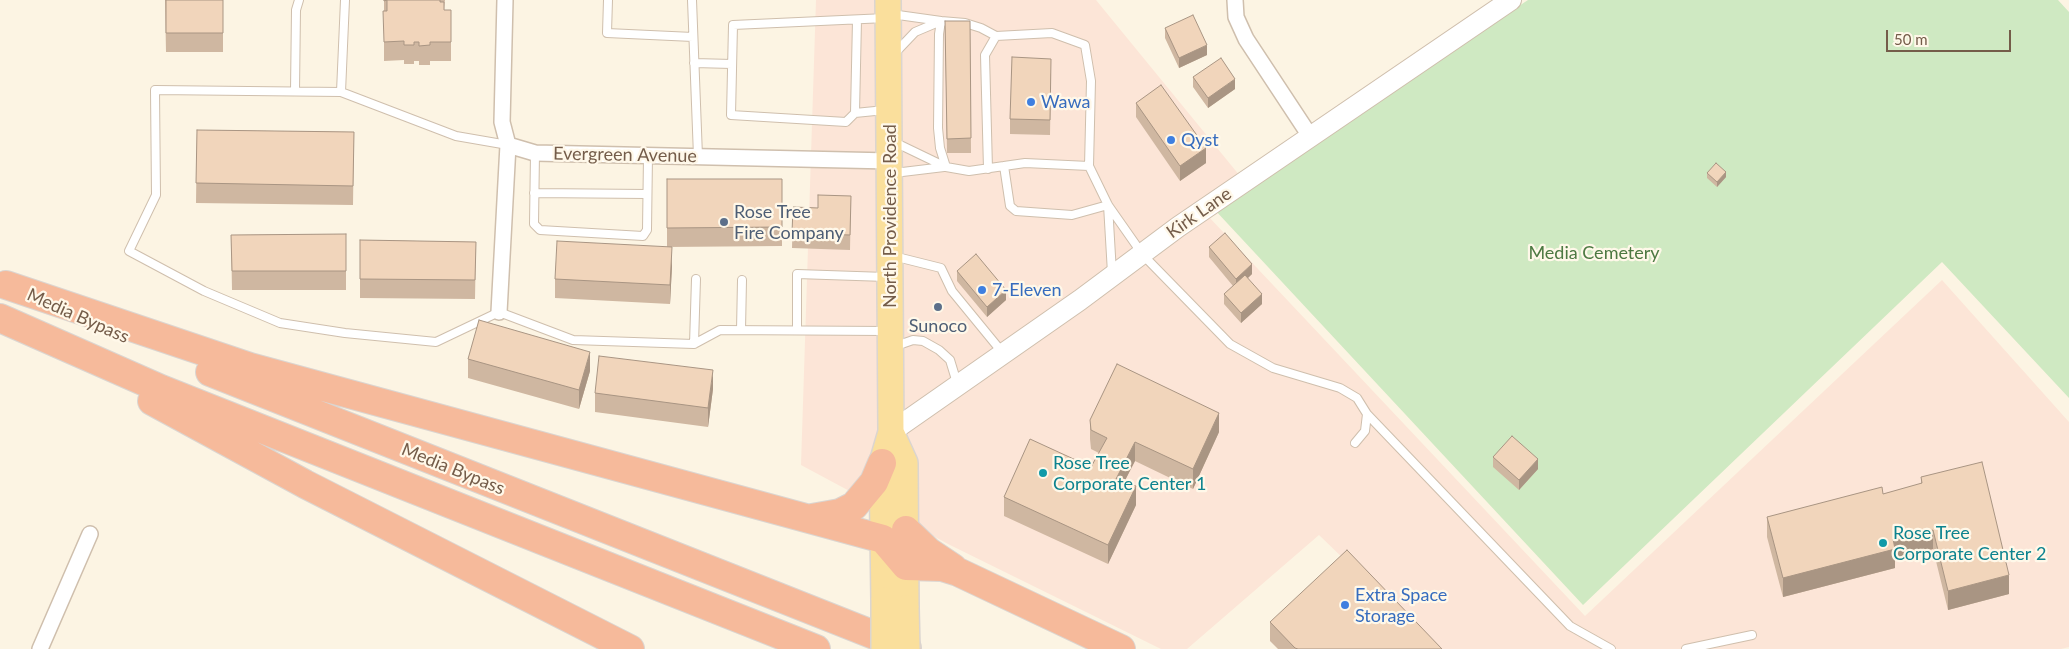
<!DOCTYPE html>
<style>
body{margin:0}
#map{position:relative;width:2069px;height:649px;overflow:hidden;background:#fcf4e3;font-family:Lato,sans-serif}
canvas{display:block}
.scale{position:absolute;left:1886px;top:30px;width:125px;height:22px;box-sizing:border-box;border:2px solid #745c49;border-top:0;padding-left:6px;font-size:15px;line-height:18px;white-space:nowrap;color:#745c49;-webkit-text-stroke:4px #fff8e9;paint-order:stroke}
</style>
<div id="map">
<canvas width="2069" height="649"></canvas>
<div class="scale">50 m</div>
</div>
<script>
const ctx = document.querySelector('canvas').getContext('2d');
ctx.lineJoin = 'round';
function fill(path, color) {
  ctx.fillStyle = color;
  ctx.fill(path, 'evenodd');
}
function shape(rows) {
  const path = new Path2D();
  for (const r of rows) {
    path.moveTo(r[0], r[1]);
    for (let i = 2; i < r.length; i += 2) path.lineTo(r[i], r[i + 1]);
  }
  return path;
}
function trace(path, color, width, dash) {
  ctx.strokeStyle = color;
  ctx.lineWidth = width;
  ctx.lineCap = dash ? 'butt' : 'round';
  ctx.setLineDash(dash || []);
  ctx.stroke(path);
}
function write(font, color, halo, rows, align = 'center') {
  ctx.font = font + ' Lato,sans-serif';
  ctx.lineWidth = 4.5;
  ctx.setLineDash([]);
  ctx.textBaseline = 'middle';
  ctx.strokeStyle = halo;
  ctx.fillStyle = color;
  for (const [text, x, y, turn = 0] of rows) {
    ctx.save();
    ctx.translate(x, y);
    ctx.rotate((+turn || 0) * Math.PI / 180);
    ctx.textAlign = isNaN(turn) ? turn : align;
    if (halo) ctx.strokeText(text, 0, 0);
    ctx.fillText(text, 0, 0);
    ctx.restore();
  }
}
fill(shape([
 [816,0,1096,0,1240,176,1208,216,1585,616,1942,280,2069,422,2069,647,2061,649,1437,649,1319,535,1187,649,1161,649,950,545,801,465]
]), '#fce5d7');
fill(shape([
 [1528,0,2058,0,2069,12,2069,398,1942,262,1583,605,1214,209]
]), '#cfe9c2');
const service = shape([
 [608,0,607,33,693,37],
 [692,0,698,156],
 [891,14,941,21,915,32,895,53],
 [694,63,732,64],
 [295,91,296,10,299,0],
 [341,92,345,0],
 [885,110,855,113,846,122,731,115,733,25,886,18],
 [855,113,857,20],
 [892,141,946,167,969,171,1025,163,1089,166,1108,205,1143,255,1230,344,1273,368,1340,388,1357,398,1367,414,1365,431,1355,443],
 [508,145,456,136,341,92,155,90,156,195,129,251,204,291,280,323,345,333,436,342,499,312,573,340,694,344,720,330,886,331],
 [535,153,534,224,540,230,643,236,647,230,648,156],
 [1004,166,1010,206,1016,211,1072,215,1108,205],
 [946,167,940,148,938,128,939,34,941,21,965,23,981,28,996,36],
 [988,169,985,55,996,36,1052,33,1085,45,1091,81,1089,166],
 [894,173,944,167],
 [534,193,647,194],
 [1108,205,1112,273],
 [893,256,941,268,952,291,1002,352],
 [741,330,742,280],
 [797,330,797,274,886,277],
 [694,344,696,279],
 [893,347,913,340,923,341,939,350,950,360,957,383],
 [1367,414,1570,626,1611,649],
 [1686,649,1752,635]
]);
const minor = shape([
 [505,0,502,122,508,145,535,153,890,161],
 [1235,0,1236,17,1246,39,1310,136],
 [499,312,508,145],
 [40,649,90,534]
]);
const tertiary = shape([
 [891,432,1080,300,1178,227,1511,0]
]);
const primary = shape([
 [891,432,905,463,906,608],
 [884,600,882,463,891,432,888,0]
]);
const motorway = shape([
 [6,285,250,367,883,539,906,566,942,567,958,572,1121,649],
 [0,318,161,389,816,649],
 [210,372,907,648],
 [152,401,305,484,630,649],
 [812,518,840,513,854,506,874,482,882,463],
 [906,530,929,552,953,568]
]);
trace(service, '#cfbfad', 10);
trace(minor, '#cfbfad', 18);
trace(tertiary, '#cfbfad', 22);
trace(primary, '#dbd5d0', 28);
trace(motorway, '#dbd5d0', 30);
trace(service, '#fff', 8);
trace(minor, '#fff', 15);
trace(tertiary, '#fff', 20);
trace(primary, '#fadf9c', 25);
trace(motorway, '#f6ba9b', 28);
const primaryBridge = shape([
 [884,600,884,649],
 [906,608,907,649]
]);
trace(primaryBridge, '#dbd5d0', 28, []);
trace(primaryBridge, '#fadf9c', 25);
fill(shape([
 [165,0,223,0,223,52,166,52],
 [384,0,445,0,444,10,451,10,451,61,430,61,430,65,419,65,419,61,414,61,414,64,404,64,404,60,384,61],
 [945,21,970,21,971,153,947,153],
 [1165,28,1207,55,1179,68,1165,38],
 [1051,73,1050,135,1010,134,1010,119],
 [1193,77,1235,89,1208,108,1193,87],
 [1136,103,1206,163,1180,181,1136,117],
 [197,130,354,132,353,205,196,203],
 [1707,173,1726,177,1717,187,1707,178],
 [667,179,782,179,782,246,667,247],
 [851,196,850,250,792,248,793,207,818,208],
 [346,234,346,290,232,290,231,235],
 [360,240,476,242,475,299,360,298],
 [1209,247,1252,274,1247,279,1262,304,1241,323,1224,304,1224,294,1233,286,1209,257],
 [672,266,670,304,555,298,555,279],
 [957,271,1006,300,987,317,957,281],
 [468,359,590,371,579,409,468,378],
 [713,389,708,427,595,412,595,393],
 [1090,420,1219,432,1193,489,1135,461,1124,482,1136,505,1108,564,1004,516,1004,497,1091,467,1099,453,1091,449,1090,439],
 [1493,457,1538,469,1519,490,1493,467],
 [1921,477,2009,594,1948,610,1933,549,1895,558,1895,568,1783,597,1767,537,1767,517,1883,494,1921,484],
 [1270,622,1442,649,1278,649,1270,641]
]), '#cfb7a1');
fill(shape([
 [1207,45,1207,55,1179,68,1179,58],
 [1235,79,1235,89,1208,108,1208,98],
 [1206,148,1206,163,1180,181,1180,166],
 [1726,172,1726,177,1717,187,1717,182],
 [672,247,672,266,670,304,670,285],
 [1252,264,1252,274,1236,289,1236,279],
 [1006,290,1006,300,987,317,987,307],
 [1262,294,1262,304,1241,323,1241,313],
 [590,352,590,371,579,409,579,390],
 [713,370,713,389,708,427,708,408],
 [1219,413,1219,432,1193,489,1193,469],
 [1135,442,1135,461,1116,498,1116,479],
 [1538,459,1538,469,1519,490,1519,480],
 [1136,486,1136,505,1108,564,1108,545],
 [1933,530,1933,549,1895,558,1895,568,1783,597,1783,578,1893,539],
 [2009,575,2009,594,1948,610,1948,591]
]), '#a99583');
const building = shape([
 [166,0,223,0,223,33,166,33,166,0],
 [384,0,440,0,440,2,444,2,444,10,451,10,451,42,430,42,430,45,419,46,419,42,414,42,414,45,404,45,404,41,384,42,383,11,387,11,387,0,384,1,384,0],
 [1193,15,1207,45,1179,58,1165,28,1193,15],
 [945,21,970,21,971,138,947,139,945,21],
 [1012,57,1051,59,1050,120,1010,119,1012,57],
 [1221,58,1235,79,1208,98,1193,77,1221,58],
 [1161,85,1206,148,1180,166,1136,103,1161,85],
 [197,130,354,132,353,186,196,183,197,130],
 [1716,163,1726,172,1717,182,1707,173,1716,163],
 [667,179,782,179,782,227,667,228,667,179],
 [818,195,851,196,850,235,792,233,793,207,818,208,818,195],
 [1225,233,1252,264,1236,279,1209,247,1225,233],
 [346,234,346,271,232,271,231,235,346,234],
 [360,240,476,242,475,280,360,279,360,240],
 [557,241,672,247,670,285,555,279,557,241],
 [976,254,1006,290,987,307,957,271,976,254],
 [1245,275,1262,294,1241,313,1224,294,1245,275],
 [479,320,590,352,579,390,468,359,479,320],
 [599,356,713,370,708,408,595,393,599,356],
 [1117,364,1219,413,1193,469,1135,442,1116,479,1136,486,1108,545,1004,497,1030,439,1091,467,1107,438,1091,430,1090,420,1117,364],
 [1512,436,1538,459,1519,480,1493,457,1512,436],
 [1982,462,2009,575,1948,591,1933,530,1893,539,1895,549,1783,578,1767,517,1882,487,1883,494,1922,483,1921,477,1982,462],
 [1347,550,1442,649,1298,649,1295,648,1270,622,1347,550]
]);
fill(building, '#f1d5bb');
trace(building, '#a99583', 1);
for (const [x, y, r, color] of [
 [1031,102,5,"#3f7fe0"],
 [1171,140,5,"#3f7fe0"],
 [724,222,5,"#5c6f8a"],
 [982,290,5,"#3f7fe0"],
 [938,307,5,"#5c6f8a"],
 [1043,473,5,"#0f9aa8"],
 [1883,543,5,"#0f9aa8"],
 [1345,605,5,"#3f7fe0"]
]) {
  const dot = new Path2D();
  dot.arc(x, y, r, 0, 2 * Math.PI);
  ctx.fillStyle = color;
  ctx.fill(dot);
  trace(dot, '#fff8e9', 2);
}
write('18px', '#366cbe', '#fff8e9', [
 ["Wawa",1041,102],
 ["Qyst",1181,140],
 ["7-Eleven",992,290],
 ["Extra Space",1355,595],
 ["Storage",1355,616]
], 'left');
write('18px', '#745c49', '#fff8e9', [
 ["Evergreen Avenue",625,155,1],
 ["Kirk Lane",1199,213,-35],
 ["North Providence Road",890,216,-90],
 ["Media Bypass",78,316,24],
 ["Media Bypass",453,469,22]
]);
write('18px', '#4e5e75', '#fff8e9', [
 ["Rose Tree",734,212],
 ["Fire Company",734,233],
 ["Sunoco",938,326,"center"]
], 'left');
write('18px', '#4d7942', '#fff8e9', [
 ["Media Cemetery",1594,253]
]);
write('18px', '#0d838f', '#fff8e9', [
 ["Rose Tree",1053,463],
 ["Corporate Center 1",1053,484],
 ["Rose Tree",1893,533],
 ["Corporate Center 2",1893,554]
], 'left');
</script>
